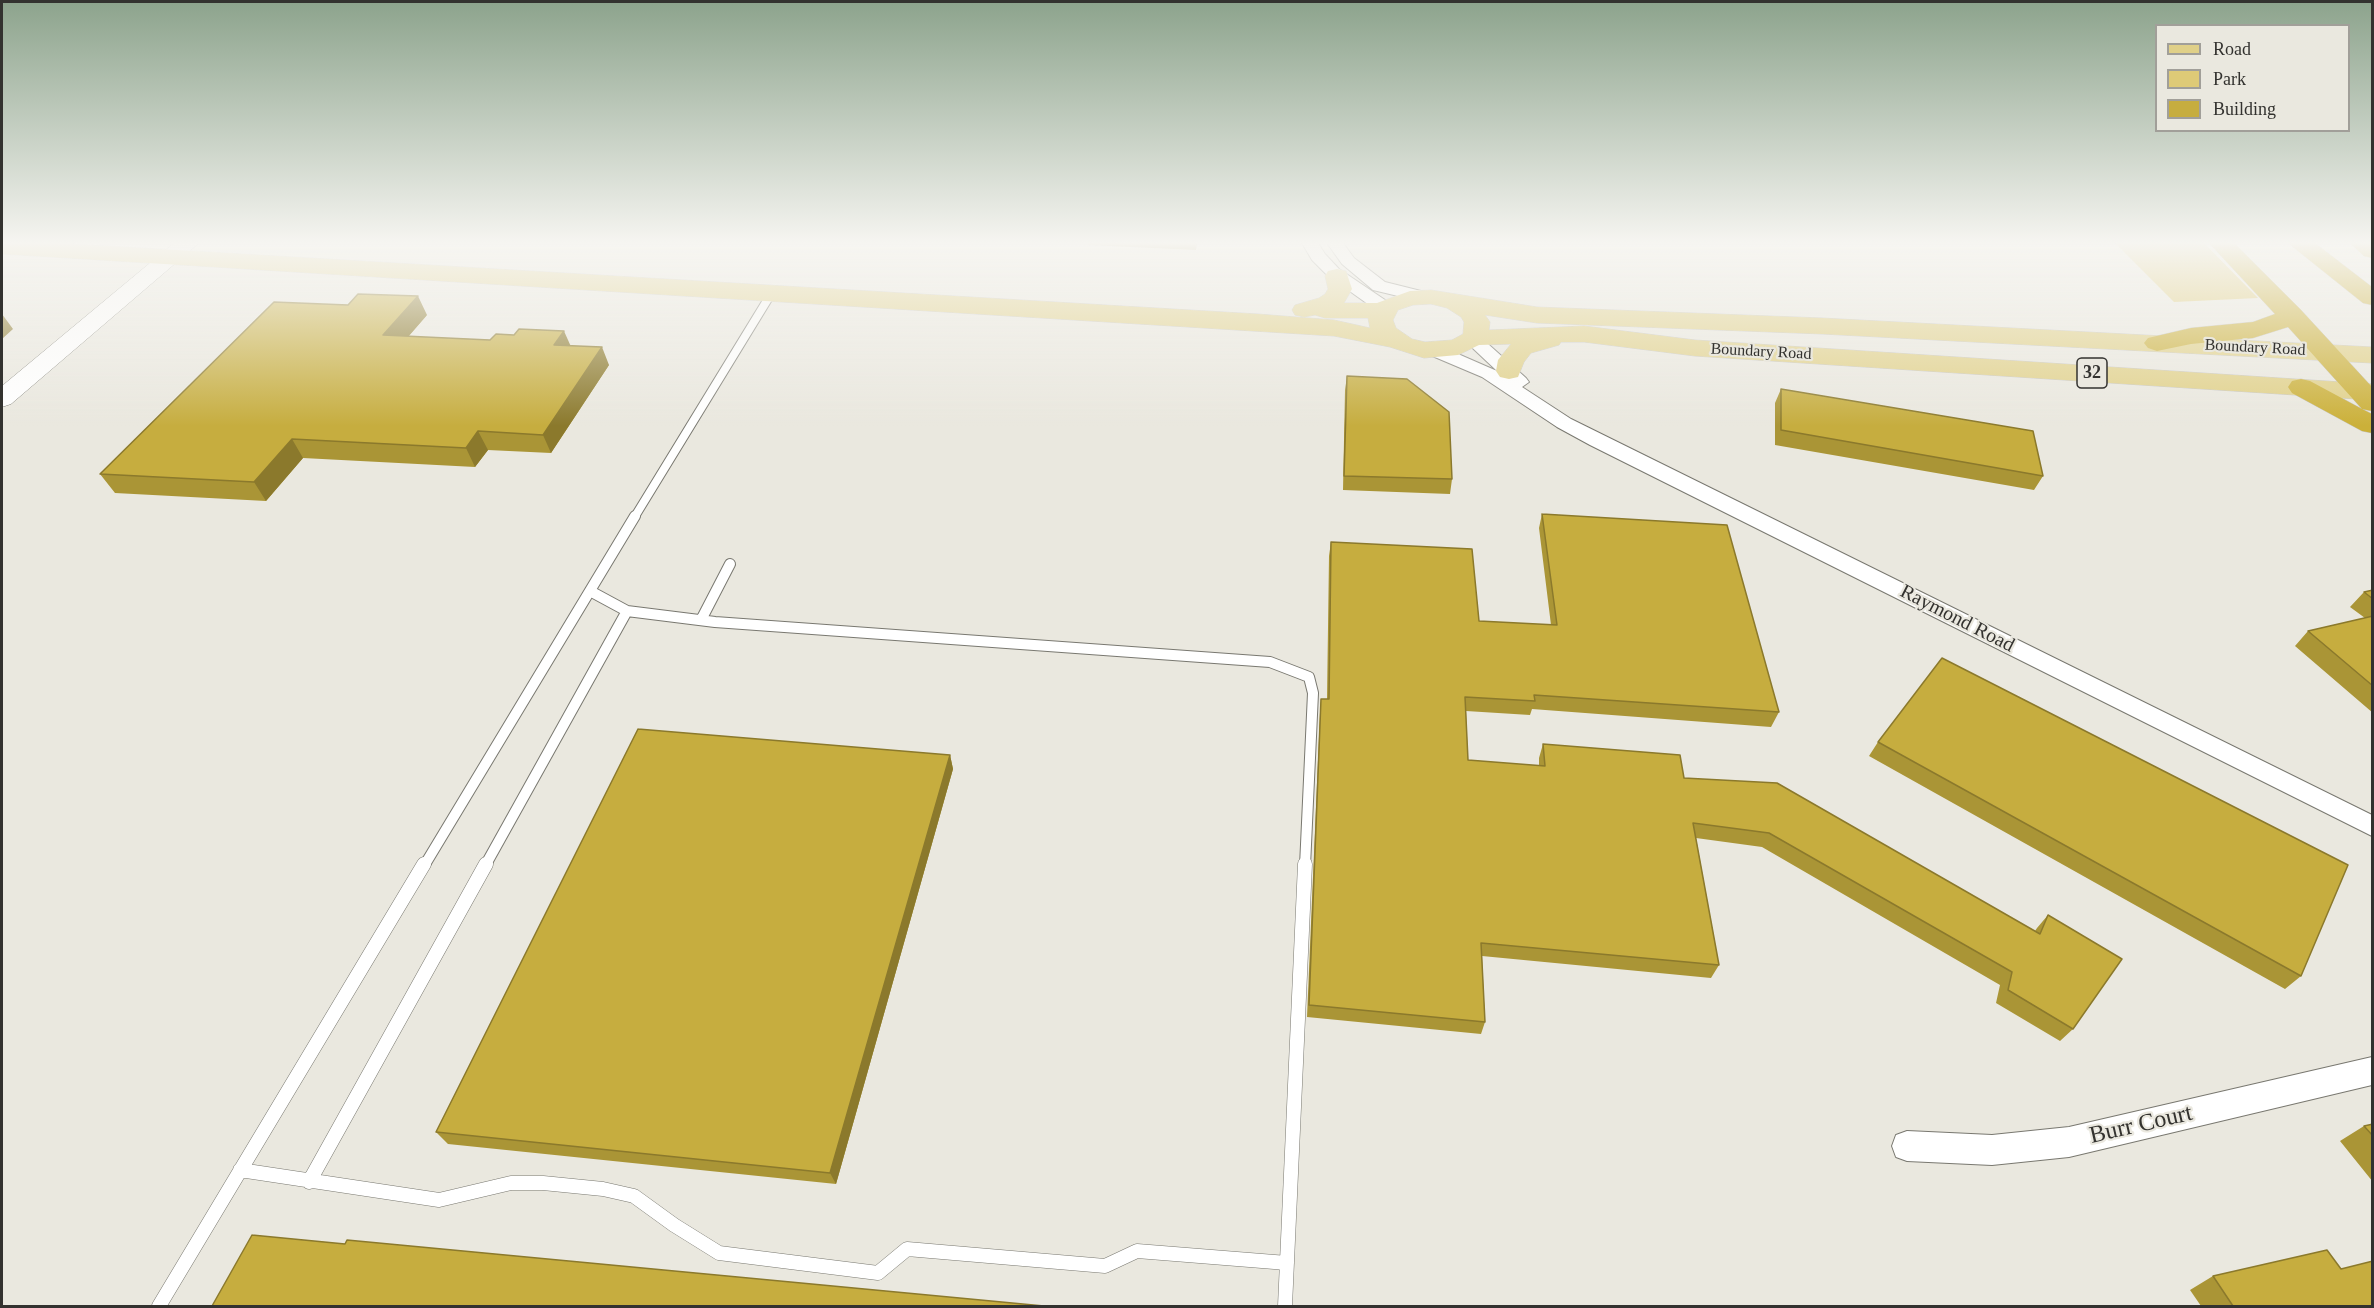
<!DOCTYPE html>
<style>
body{margin:0}
#map{position:relative;width:2374px;height:1308px;overflow:hidden;background:#eae8df;font-family:"Times New Roman",serif}
canvas{display:block}
.frame{position:absolute;inset:0;border:3px solid #33322f;pointer-events:none}
.legend{position:absolute;left:2155px;top:24px;width:195px;height:108px;box-sizing:border-box;background:#eae8df;border:2px solid #a19f99;margin:0;padding:8px 10px;list-style:none;font-size:18px;color:#33322f}
.legend li{display:flex;align-items:center;gap:12px;height:30px}
.legend b{width:30px;border:2px solid #a19f99}
</style>
<div id="map">
<canvas width="2374" height="1308"></canvas>
<div class="frame"></div>
<ul class="legend">
<li><b style="height:8px;background:#e0d088"></b>Road</li>
<li><b style="height:16px;background:#deca77"></b>Park</li>
<li><b style="height:16px;background:#c6ad3f"></b>Building</li>
</ul>
</div>
<script>
const ctx = document.querySelector('canvas').getContext('2d');
ctx.lineJoin = 'round';
function fill(path, color) {
  ctx.fillStyle = color;
  ctx.fill(path, 'evenodd');
}
function shape(rows) {
  const path = new Path2D();
  for (const r of rows) {
    path.moveTo(r[0], r[1]);
    for (let i = 2; i < r.length; i += 2) path.lineTo(r[i], r[i + 1]);
  }
  return path;
}
function trace(path, color, width, dash) {
  ctx.strokeStyle = color;
  ctx.lineWidth = width;
  ctx.lineCap = dash ? 'butt' : 'round';
  ctx.setLineDash(dash || []);
  ctx.stroke(path);
}
function write(font, color, halo, rows, align = 'center') {
  ctx.font = font + ' "Times New Roman",serif';
  ctx.lineWidth = 4.5;
  ctx.setLineDash([]);
  ctx.textBaseline = 'middle';
  ctx.strokeStyle = halo;
  ctx.fillStyle = color;
  for (const [text, x, y, turn = 0] of rows) {
    ctx.save();
    ctx.translate(x, y);
    ctx.rotate((+turn || 0) * Math.PI / 180);
    ctx.textAlign = isNaN(turn) ? turn : align;
    if (halo) ctx.strokeText(text, 0, 0);
    ctx.fillText(text, 0, 0);
    ctx.restore();
  }
}
fill(shape([
 [2115,243,2204,243,2258,298,2174,302]
]), '#deca77');
const laneFar2 = shape([
 [634,518,771,294]
]);
const laneFar1 = shape([
 [590,591,627,611,715,622,1270,662,1309,677,1313,693,1305,866],
 [701,620,730,564],
 [424,866,635,516],
 [485,866,627,611]
]);
const lane = shape([
 [240,1170,439,1200,511,1183,543,1183,603,1189,634,1196,674,1225,719,1253,878,1273,907,1249,1105,1266,1137,1251,1287,1263],
 [309,1182,486,864],
 [159,1306,424,864],
 [1285,1306,1305,864]
]);
const street = shape([
 [1302,243,1318,243,1325,254,1339,269,1391,304,1393,308,1391,312,1379,312,1327,275,1312,260,1302,243],
 [1327,243,1343,243,1354,258,1385,282,1429,293,1431,297,1423,302,1373,290,1342,264,1327,243],
 [1472,334,1478,335,1526,378,1529,382,1522,387,1571,419,2372,815,2372,836,1590,445,1557,427,1482,377,1430,355,1427,351,1430,347,1436,346,1442,347,1497,371,1463,339,1466,335,1472,334],
 [2372,1057,2372,1085,2069,1157,1992,1165,1907,1161,1896,1157,1892,1146,1896,1135,1907,1131,1992,1135,2069,1127,2372,1057]
]);
const secondary = shape([
 [174,243,199,243,11,404,2,407,2,386,174,243]
]);
const primary = shape([
 [2,243,58,243,1258,314,1334,320,1370,328,1368,318,1325,318,1315,315,1304,317,1295,315,1292,310,1295,305,1319,298,1325,294,1328,289,1325,276,1328,271,1337,269,1346,271,1352,289,1344,303,1377,303,1410,291,1431,290,1537,307,1822,318,2372,347,2372,363,1822,334,1537,323,1485,315,1490,322,1489,330,1584,326,1695,340,2372,384,2372,400,1695,356,1584,342,1561,342,1559,345,1531,353,1524,362,1518,377,1509,379,1500,377,1496,371,1498,360,1511,344,1479,345,1458,355,1424,358,1390,347,1334,336,2,254,2,243],
 [1431,304,1447,308,1461,317,1464,322,1463,334,1452,340,1425,342,1412,339,1396,328,1393,320,1398,310,1413,305,1431,304]
]);
const highway = shape([
 [2209,243,2234,243,2301,310,2372,387,2372,411,2362,409,2372,414,2372,433,2362,431,2292,393,2288,387,2292,381,2301,379,2310,381,2362,409,2288,327,2253,338,2191,344,2157,351,2148,348,2144,343,2148,338,2191,328,2253,322,2275,314,2209,243],
 [2288,243,2315,243,2372,287,2372,305,2363,303,2288,243],
 [2350,243,2372,243,2372,258,2364,256,2350,243]
]);
trace(laneFar2, '#797870', 10);
trace(laneFar1, '#797870', 12);
trace(lane, '#797870', 15);
trace(street, '#797870', 2);
trace(secondary, '#797870', 1);
trace(primary, '#c6c6c5', 1);
trace(highway, '#c6c6c5', 1);
trace(laneFar2, '#fff', 8);
trace(laneFar1, '#fff', 10);
trace(lane, '#fff', 14);
fill(street, '#fff');
fill(secondary, '#fff');
fill(primary, '#e0d088');
fill(highway, '#cbb039');
fill(shape([
 [1088,243,1197,243,1196,250,1088,245],
 [427,315,408,337,570,345,609,365,551,453,488,450,475,467,303,458,266,501,115,493,100,474],
 [1347,376,1452,479,1450,494,1343,490,1345,390],
 [1781,389,2043,476,2034,490,1775,445,1775,403],
 [1542,514,1779,712,1771,727,1532,709,1530,715,1466,711,1468,760,1539,766,1539,758,1543,744,1684,778,2035,931,2037,928,2048,915,2073,1029,2060,1041,1996,1003,2000,985,1762,847,1696,838,1719,965,1711,978,1482,956,1485,1022,1481,1034,1307,1017,1320,713,1321,699,1327,699,1329,556,1331,542,1479,621,1551,625,1539,528],
 [2373,590,2373,713,2295,646,2308,631,2365,618,2350,607,2364,592],
 [1878,742,2301,976,2285,989,1869,756],
 [950,755,953,769,836,1184,448,1144,436,1132],
 [2373,1124,2373,1182,2340,1141,2364,1126],
 [2341,1269,2373,1306,2201,1306,2190,1290,2213,1276]
]), '#aa9536');
fill(shape([
 [418,296,427,315,393,354,383,335],
 [2,314,13,329,2,339],
 [564,331,572,349,554,345],
 [602,347,609,365,551,453,543,435],
 [478,431,488,450,475,467,466,448],
 [292,439,303,458,266,501,254,482],
 [950,755,953,769,836,1184,830,1173]
]), '#8b792c');
const building = shape([
 [358,294,418,296,383,335,490,340,496,334,514,335,519,329,564,331,554,345,602,347,543,435,478,431,466,448,292,439,254,482,100,474,274,302,348,305,358,294],
 [1347,376,1407,379,1449,412,1452,479,1344,476,1347,376],
 [1781,389,2033,431,2043,476,1781,430,1781,389],
 [1542,514,1727,525,1779,712,1534,695,1535,701,1465,697,1468,760,1545,766,1543,744,1680,755,1684,778,1777,783,2040,934,2048,915,2122,959,2073,1029,2008,990,2012,972,1769,833,1693,823,1719,965,1481,943,1485,1022,1309,1005,1321,699,1329,699,1331,542,1472,549,1479,621,1557,625,1542,514],
 [2373,590,2373,599,2364,592,2373,590],
 [2373,616,2373,686,2308,631,2373,616],
 [1942,658,2348,865,2301,976,1878,742,1942,658],
 [638,729,950,755,830,1173,436,1132,638,729],
 [2373,1124,2373,1136,2364,1126,2373,1124],
 [252,1235,345,1244,347,1240,1044,1306,212,1306,252,1235],
 [2327,1250,2341,1269,2373,1261,2373,1306,2233,1306,2213,1276,2327,1250]
]);
fill(building, '#c6ad3f');
trace(building, '#8b792c', 1.5);
const sky = ctx.createLinearGradient(0, 0, 0, 426);
sky.addColorStop(0, '#8ca38c');
sky.addColorStop(0.57, '#f6f5f1');
sky.addColorStop(1, '#f6f5f100');
ctx.fillStyle = sky;
ctx.fillRect(0, 0, 2374, 426);
write('16px', '#33322f', '#eae8df', [
 ["Boundary Road",2255,348,3],
 ["Boundary Road",1761,352,3]
]);
for (const [x, y, w] of [
 [2092,373,30]
]) {
  const box = new Path2D();
  box.roundRect(x - w / 2, y - 15, w, 30, 4.5);
  ctx.fillStyle = '#eae8df';
  ctx.fill(box);
  trace(box, '#33322f', 1.5);
}
write('bold 18px', '#33322f', null, [
 ["32",2092,373]
]);
write('20px', '#33322f', '#eae8df', [
 ["Raymond Road",1957,619,27]
]);
write('24px', '#33322f', '#eae8df', [
 ["Burr Court",2141,1125,-13]
]);
</script>
